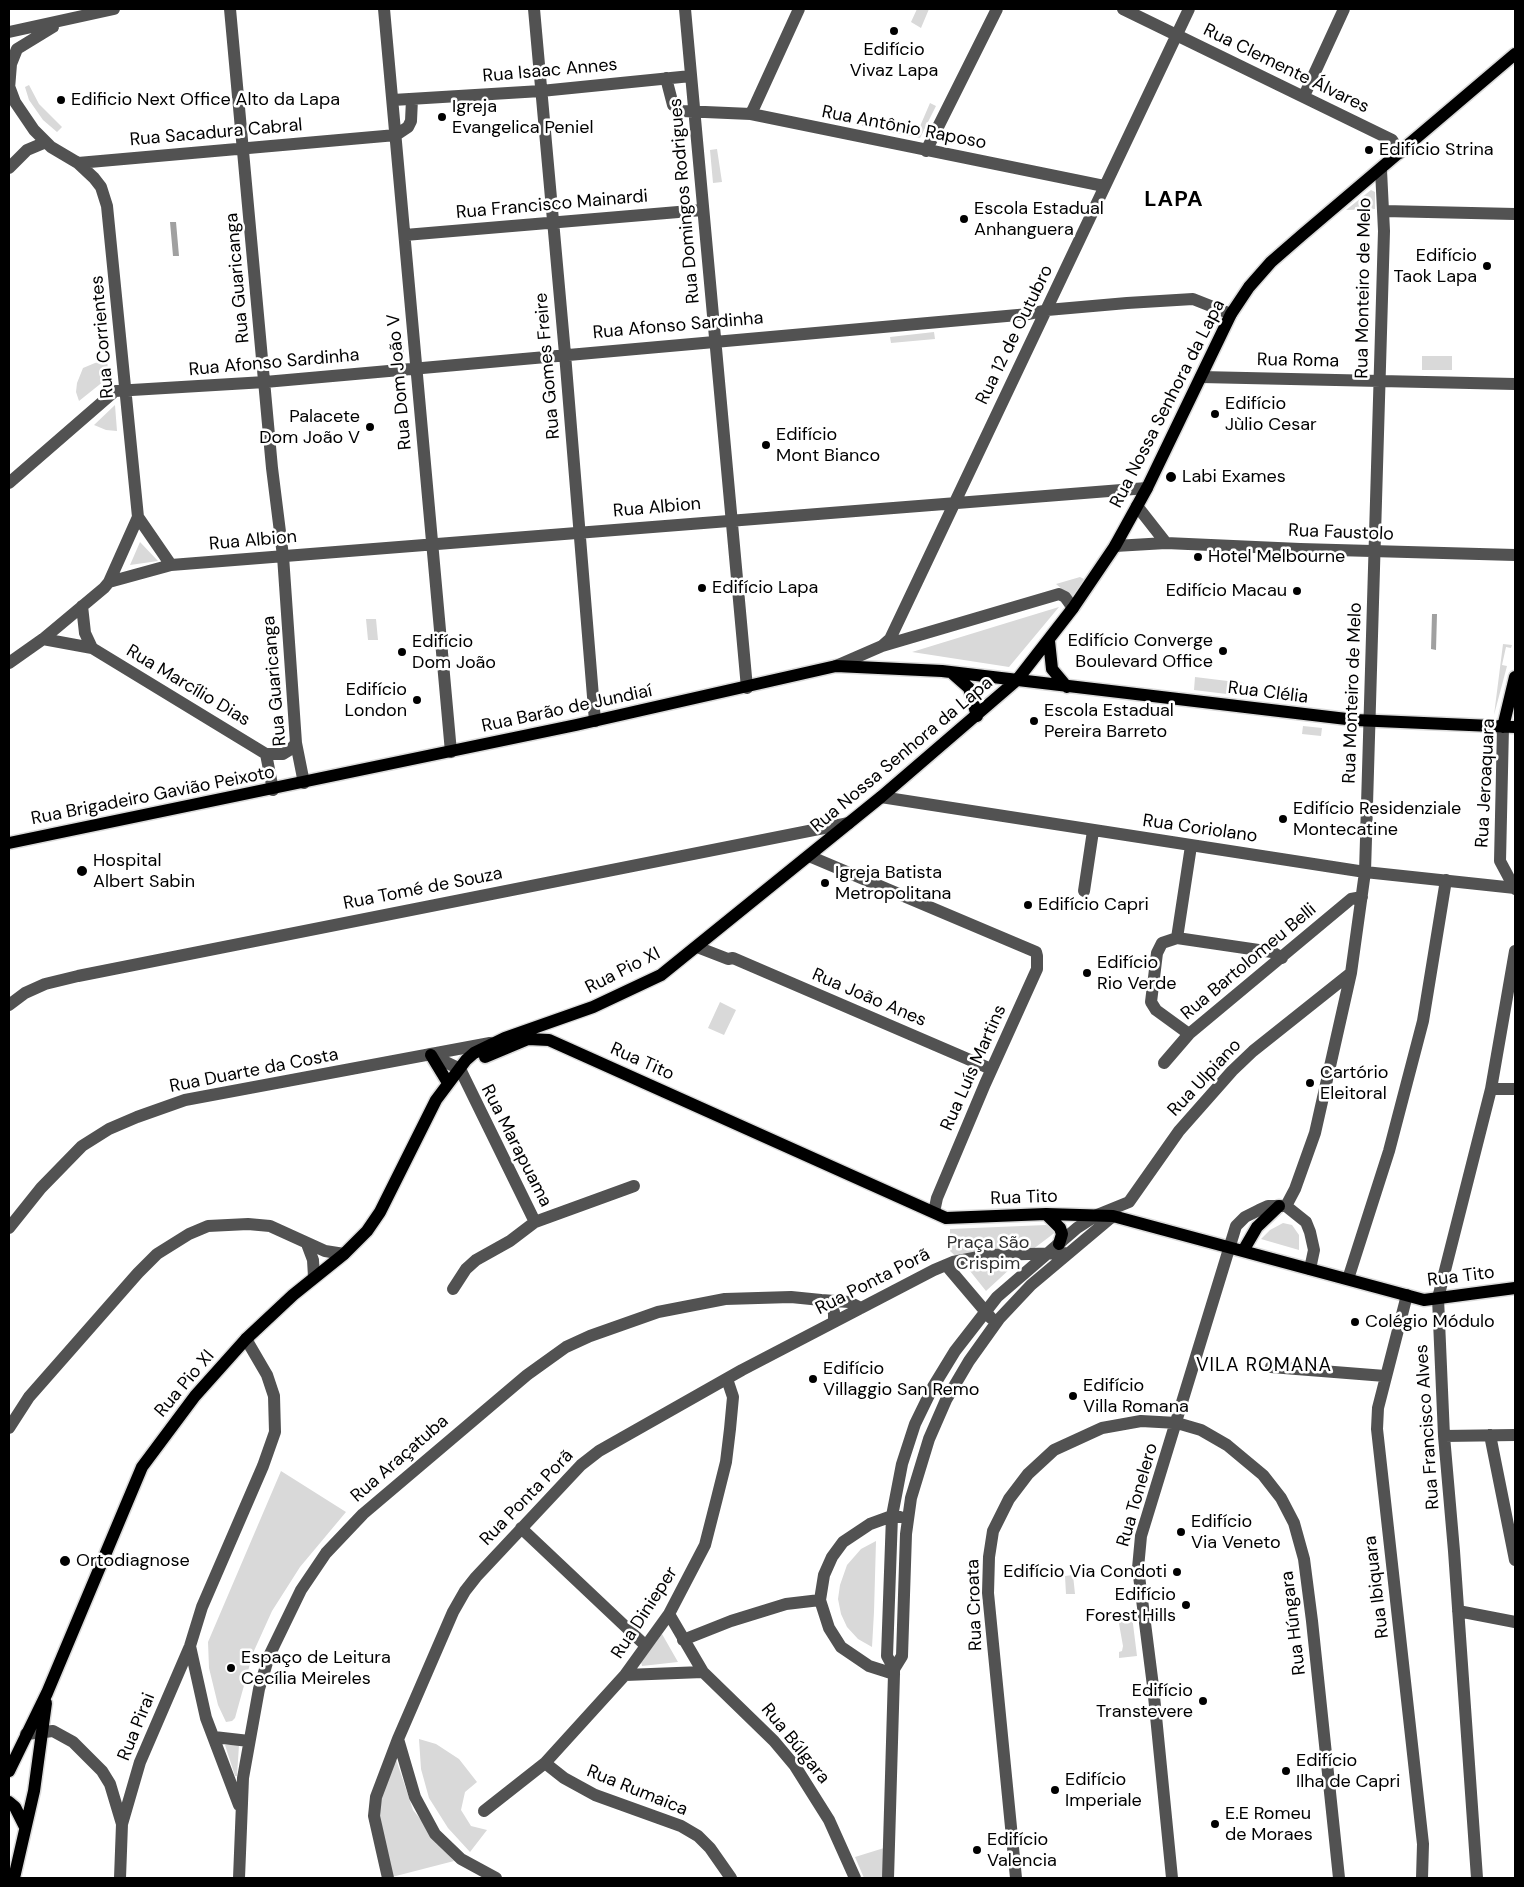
<!DOCTYPE html>
<meta charset="utf-8">
<style>
body{margin:0}
#map{position:relative;width:1524px;height:1887px;overflow:hidden;background:#fff;font-family:"DM Sans",sans-serif}
canvas{display:block}
.frame{position:absolute;inset:0;border:10px solid #000;pointer-events:none}
</style>
<div id="map">
<canvas width="1524" height="1887"></canvas>
<div class="frame"></div>
</div>
<script>
const ctx = document.querySelector('canvas').getContext('2d');
ctx.lineJoin = 'round';
function fill(path, color) {
  ctx.fillStyle = color;
  ctx.fill(path, 'evenodd');
}
function shape(rows) {
  const path = new Path2D();
  for (const r of rows) {
    path.moveTo(r[0], r[1]);
    for (let i = 2; i < r.length; i += 2) path.lineTo(r[i], r[i + 1]);
  }
  return path;
}
function trace(path, color, width, dash) {
  ctx.strokeStyle = color;
  ctx.lineWidth = width;
  ctx.lineCap = dash ? 'butt' : 'round';
  ctx.setLineDash(dash || []);
  ctx.stroke(path);
}
function write(font, color, halo, rows, align = 'center') {
  ctx.font = font + ' "DM Sans",sans-serif';
  ctx.lineWidth = 5;
  ctx.setLineDash([]);
  ctx.textBaseline = 'middle';
  ctx.strokeStyle = halo;
  ctx.fillStyle = color;
  for (const [text, x, y, turn = 0] of rows) {
    ctx.save();
    ctx.translate(x, y);
    ctx.rotate((+turn || 0) * Math.PI / 180);
    ctx.textAlign = isNaN(turn) ? turn : align;
    if (halo) ctx.strokeText(text, 0, 0);
    ctx.fillText(text, 0, 0);
    ctx.restore();
  }
}
fill(shape([
 [917,9,929,9,921,28,911,22],
 [29,85,39,104,62,127,57,132,43,120,29,100,25,87],
 [930,103,936,106,920,138,862,126,865,120,918,131],
 [717,149,722,182,713,183,710,150],
 [1371,190,1375,192,1375,209,1346,210],
 [396,331,396,336,402,336,404,352,401,357,392,357,390,332],
 [934,332,935,339,891,343,890,337],
 [1422,356,1452,356,1452,370,1422,370],
 [107,360,108,370,104,381,79,401,76,392,77,383,83,368,95,363],
 [115,405,117,431,106,430,94,425],
 [140,542,158,561,130,565],
 [1080,577,1084,579,1074,596,1070,596,1056,584],
 [1059,607,1009,667,912,652,1000,625],
 [366,619,376,619,378,640,368,640],
 [1503,644,1512,645,1511,648,1506,647,1502,665,1507,666,1494,715],
 [1195,677,1244,683,1243,696,1194,690],
 [1303,726,1322,728,1321,736,1302,734],
 [720,1002,736,1010,724,1035,708,1028],
 [1283,1223,1292,1225,1299,1235,1299,1250,1261,1239,1270,1230],
 [1046,1225,1057,1231,1024,1256,986,1291,966,1266,950,1251,950,1229],
 [281,1471,346,1512,300,1567,272,1611,253,1653,235,1718,232,1721,226,1722,218,1705,209,1668,208,1642],
 [876,1541,874,1612,872,1647,858,1639,847,1627,841,1614,838,1599,840,1585,847,1565,861,1549],
 [1073,1575,1075,1594,1066,1594,1065,1576],
 [1132,1616,1137,1656,1119,1658,1119,1652,1122,1651,1123,1646,1118,1618],
 [662,1634,678,1662,642,1666,641,1662],
 [419,1739,436,1744,459,1759,477,1782,465,1792,461,1810,471,1826,487,1830,470,1852,448,1828,429,1798,421,1769],
 [225,1745,239,1745,237,1776,235,1776],
 [395,1756,413,1810,454,1861,392,1877,379,1817,380,1802],
 [884,1848,883,1878,864,1878,855,1857]
]), '#d9d9d9');
fill(shape([
 [170,222,176,222,179,256,173,256],
 [1432,614,1437,614,1436,650,1431,649]
]), '#a0a0a0');
const major = shape([
 [1049,641,1052,669,1067,687],
 [952,673,969,688,977,716],
 [1503,727,1515,677],
 [9,843,576,725,836,666,942,671,1355,720,1515,727],
 [431,1055,448,1083],
 [485,1057,528,1039,549,1040,946,1218,1046,1214,1113,1216,1424,1300,1515,1288],
 [1046,1214,1060,1228,1062,1234,1059,1244],
 [1243,1251,1257,1227,1279,1206],
 [9,1771,47,1693,142,1467,195,1396,246,1339,293,1295,344,1254,367,1231,380,1212,436,1100,466,1060,474,1053,505,1038,593,1007,661,975,881,797,1017,680,1073,608,1115,546,1147,488,1231,314,1249,287,1271,262,1302,235,1515,54],
 [9,1802,15,1807,25,1827],
 [14,1878,34,1791,46,1703]
]);
trace(major, '#dbdbdb', 15);
trace(shape([
 [230,9,272,468,283,556,296,743,304,783],
 [384,9,451,752],
 [534,9,565,354,595,721],
 [685,9,747,688],
 [1123,9,1392,140,1400,153],
 [9,32,114,9],
 [666,78,673,105,682,111,751,114,1104,186],
 [9,86,15,102,34,130,51,147,78,163,94,178,101,187,107,206,138,517],
 [9,89,11,64,17,49,53,27],
 [1304,96,1344,9],
 [393,100,541,91,691,76],
 [751,114,799,9],
 [926,151,997,9],
 [78,163,396,135,408,127,411,121,412,99],
 [9,168,27,150,46,142],
 [1384,211,1515,214],
 [405,235,702,210],
 [1201,377,1515,384],
 [9,483,115,391,265,382,1029,314,1047,310,1127,303,1193,299,1231,314],
 [1137,506,1166,543],
 [1115,546,1166,543,1300,549,1515,555],
 [109,582,171,565,1147,488],
 [82,606,85,633,92,648],
 [43,639,92,648,266,754,283,754,291,749,296,743],
 [882,646,890,639,1189,9],
 [9,663,43,639,104,588,109,582,138,517,171,565],
 [836,666,882,646,1059,594,1065,597,1073,608],
 [1503,727,1500,861,1515,889],
 [266,754,273,790],
 [881,797,1365,872,1515,888],
 [809,856,1036,952,1037,956,1037,969,985,1084,937,1198,934,1212],
 [1084,891,1093,831],
 [1177,938,1191,846],
 [697,947,728,959,733,958,991,1069],
 [9,1005,25,993,45,984,78,976,849,823],
 [1189,1034,1156,1010,1151,1002,1157,953,1162,943,1177,938,1272,952,1282,958],
 [431,1055,460,1069,535,1222],
 [1164,1063,1189,1034,1351,899,1362,897],
 [1491,1089,1515,1089],
 [1286,1206,1295,1189,1315,1133,1351,973,1365,872,1384,231,1381,170],
 [9,1228,41,1188,82,1146,109,1129,137,1117,185,1100,490,1043],
 [307,1244,313,1260,314,1277],
 [946,1265,991,1318],
 [1348,1279,1389,1151,1423,1021,1446,880],
 [453,1289,466,1269,476,1260,510,1241,535,1222,634,1186],
 [1407,1295,1378,1408,1377,1429,1423,1844,1422,1878],
 [834,1322,834,1312,831,1307,821,1300,849,1302,861,1308],
 [1271,1367,1385,1376],
 [9,1428,29,1397,138,1273,157,1254,189,1234,208,1226,248,1224,270,1226,325,1251,344,1254],
 [1490,1435,1515,1560],
 [1444,1436,1515,1435],
 [521,1528,646,1646],
 [1458,1611,1515,1622],
 [669,1614,703,1672,774,1741,795,1766,829,1820,855,1878],
 [683,1640,731,1621,786,1604,820,1600],
 [190,1646,206,1718,239,1805],
 [894,1669,902,1656,906,1534,911,1498,929,1439,946,1400,969,1361,999,1319,1031,1285,1113,1216],
 [894,1674,869,1666,841,1647,829,1628,820,1600,824,1575,832,1557,843,1542,870,1524,892,1516,900,1517],
 [625,1675,703,1672],
 [26,1734,53,1731,73,1742,102,1771,110,1784,122,1824,120,1878],
 [214,1737,249,1741],
 [398,1739,415,1797,435,1834,461,1859,496,1878],
 [545,1763,564,1778,595,1795,681,1826,698,1836,710,1848,731,1878],
 [484,1811,545,1763,625,1675,669,1614,705,1545,717,1498,726,1462,730,1429,733,1397,727,1379],
 [122,1824,140,1762,190,1646,202,1607,263,1466,275,1432,274,1396,267,1375,246,1339],
 [239,1878,243,1778,259,1689,269,1656,301,1590,326,1553,363,1514,527,1375,566,1347,590,1336,658,1312,725,1299,791,1297,821,1300],
 [388,1878,374,1816,376,1797,398,1739,453,1612,465,1591,476,1577,581,1465,599,1451,742,1370,934,1270,953,1262,989,1255,1069,1253],
 [888,1878,894,1674,894,1669,887,1656,892,1516,902,1464,915,1424,933,1387,955,1351,997,1297,1077,1228,1097,1215,1129,1202,1179,1131,1232,1071,1253,1051,1351,973],
 [1016,1878,988,1593,989,1557,993,1531,1009,1499,1028,1474,1054,1450,1102,1428,1141,1421,1177,1423,1201,1430,1227,1445,1263,1475,1281,1498,1294,1523,1304,1559,1312,1621,1339,1878],
 [1172,1878,1153,1686,1138,1568,1141,1536,1236,1226,1245,1217,1259,1210,1268,1206,1286,1206,1306,1222,1310,1232,1314,1250,1310,1269],
 [1477,1878,1454,1551,1444,1436,1438,1298,1491,1089,1515,951]
]), '#525252', 12);
trace(major, '#000', 12);
for (const [x, y, r, color] of [
 [894,31,5,"#000"],
 [61,100,5,"#000"],
 [442,117,5,"#000"],
 [1369,150,5,"#000"],
 [964,219,5,"#000"],
 [1487,266,5,"#000"],
 [1215,414,5,"#000"],
 [370,427,5,"#000"],
 [766,445,5,"#000"],
 [1171,477,6,"#000"],
 [1198,557,5,"#000"],
 [702,588,5,"#000"],
 [1297,591,5,"#000"],
 [1223,651,5,"#000"],
 [402,652,5,"#000"],
 [417,700,5,"#000"],
 [1034,721,5,"#000"],
 [1283,819,5,"#000"],
 [82,871,6,"#000"],
 [825,883,5,"#000"],
 [1028,905,5,"#000"],
 [1087,973,5,"#000"],
 [1310,1083,5,"#000"],
 [1355,1322,5,"#000"],
 [813,1379,5,"#000"],
 [1073,1396,5,"#000"],
 [1181,1532,5,"#000"],
 [65,1561,6,"#000"],
 [1177,1572,5,"#000"],
 [1186,1605,5,"#000"],
 [231,1668,5,"#000"],
 [1203,1701,5,"#000"],
 [1286,1771,5,"#000"],
 [1055,1790,5,"#000"],
 [1215,1824,5,"#000"],
 [977,1850,5,"#000"]
]) {
  const dot = new Path2D();
  dot.arc(x, y, r, 0, 2 * Math.PI);
  ctx.fillStyle = color;
  ctx.fill(dot);
  trace(dot, '#fff', 2);
}
write('18px', '#000', '#fff', [
 ["Edifício",894,50,"center"],
 ["Vivaz Lapa",894,71,"center"],
 ["Edificio Next Office Alto da Lapa",71,100],
 ["Igreja",452,107],
 ["Evangelica Peniel",452,128],
 ["Edifício Strina",1379,150],
 ["Escola Estadual",974,209],
 ["Anhanguera",974,230],
 ["Edifício",1477,256,"right"],
 ["Taok Lapa",1477,277,"right"],
 ["Edifício",1225,404],
 ["Jùlio Cesar",1225,425],
 ["Palacete",360,417,"right"],
 ["Dom João V",360,438,"right"],
 ["Edifício",776,435],
 ["Mont Bianco",776,456],
 ["Labi Exames",1182,477],
 ["Hotel Melbourne",1208,557],
 ["Edifício Lapa",712,588],
 ["Edifício Macau",1287,591,"right"],
 ["Edifício Converge",1213,641,"right"],
 ["Boulevard Office",1213,662,"right"],
 ["Edifício",412,642],
 ["Dom João",412,663],
 ["Edifício",407,690,"right"],
 ["London",407,711,"right"],
 ["Escola Estadual",1044,711],
 ["Pereira Barreto",1044,732],
 ["Edifício Residenziale",1293,809],
 ["Montecatine",1293,830],
 ["Hospital",93,861],
 ["Albert Sabin",93,882],
 ["Igreja Batista",835,873],
 ["Metropolitana",835,894],
 ["Edifício Capri",1038,905],
 ["Edifício",1097,963],
 ["Rio Verde",1097,984],
 ["Cartório",1320,1073],
 ["Eleitoral",1320,1094],
 ["Colégio Módulo",1365,1322],
 ["Edifício",823,1369],
 ["Villaggio San Remo",823,1390],
 ["Edifício",1083,1386],
 ["Villa Romana",1083,1407],
 ["Edifício",1191,1522],
 ["Via Veneto",1191,1543],
 ["Ortodiagnose",76,1561],
 ["Edifício Via Condoti",1167,1572,"right"],
 ["Edifício",1176,1595,"right"],
 ["Forest Hills",1176,1616,"right"],
 ["Espaço de Leitura",241,1658],
 ["Cecília Meireles",241,1679],
 ["Edifício",1193,1691,"right"],
 ["Transtevere",1193,1712,"right"],
 ["Edifício",1296,1761],
 ["Ilha de Capri",1296,1782],
 ["Edifício",1065,1780],
 ["Imperiale",1065,1801],
 ["E.E Romeu",1225,1814],
 ["de Moraes",1225,1835],
 ["Edifício",987,1840],
 ["Valencia",987,1861]
], 'left');
write('18px', '#000', '#fff', [
 ["Rua Clemente Álvares",1286,69,26],
 ["Rua Isaac Annes",550,71,-5],
 ["Rua Antônio Raposo",904,128,11],
 ["Rua Sacadura Cabral",216,133,-5],
 ["Rua Domingos Rodrigues",685,201,-95],
 ["Rua Francisco Mainardi",552,205,-5],
 ["Rua Guaricanga",238,278,-95],
 ["Rua Monteiro de Melo",1364,288,-89],
 ["Rua Afonso Sardinha",678,326,-5],
 ["Rua 12 de Outubro",1015,335,-64],
 ["Rua Corrientes",103,337,-95],
 ["Rua Roma",1298,361,1],
 ["Rua Afonso Sardinha",274,363,-5],
 ["Rua Gomes Freire",548,366,-95],
 ["Rua Dom João V",400,382,-95],
 ["Rua Nossa Senhora da Lapa",1168,404,-63],
 ["Rua Albion",657,508,-5],
 ["Rua Faustolo",1341,533,2],
 ["Rua Albion",253,541,-5],
 ["Rua Guaricanga",275,681,-95],
 ["Rua Marcílio Dias",188,686,31],
 ["Rua Clélia",1268,693,7],
 ["Rua Monteiro de Melo",1353,693,-88],
 ["Rua Barão de Jundiaí",567,709,-12],
 ["Rua Nossa Senhora da Lapa",902,755,-40],
 ["Rua Jeroaquara",1486,783,-87],
 ["Rua Brigadeiro Gavião Peixoto",153,796,-11],
 ["Rua Coriolano",1200,829,8],
 ["Rua Tomé de Souza",423,889,-11],
 ["Rua Bartolomeu Belli",1249,962,-40],
 ["Rua Pio XI",623,971,-27],
 ["Rua João Anes",869,998,23],
 ["Rua Tito",642,1062,24],
 ["Rua Luís Martins",974,1068,-66],
 ["Rua Duarte da Costa",254,1071,-11],
 ["Rua Ulpiano",1205,1078,-47],
 ["Rua Marapuama",516,1146,63],
 ["Rua Tito",1024,1198,-2],
 ["Rua Tito",1461,1277,-7],
 ["Rua Ponta Porã",873,1282,-27],
 ["Rua Pio XI",185,1384,-50],
 ["Rua Francisco Alves",1428,1427,-94],
 ["Rua Araçatuba",400,1459,-41],
 ["Rua Tonelero",1138,1495,-74],
 ["Rua Ponta Porã",527,1498,-46],
 ["Rua Ibiquara",1377,1587,-97],
 ["Rua Croata",975,1605,-92],
 ["Rua Dinieper",645,1613,-57],
 ["Rua Húngara",1294,1623,-97],
 ["Rua Pirai",137,1727,-68],
 ["Rua Búlgara",795,1744,51],
 ["Rua Rumaica",637,1791,22]
]);
write('18px', '#303030', '#fff', [
 ["Praça São",988,1243],
 ["Crispim",988,1264]
]);
ctx.letterSpacing = '1px';
write('19px', '#000', '#fff', [
 ["VILA ROMANA",1264,1366]
]);
ctx.letterSpacing = '0px';
ctx.letterSpacing = '1px';
write('bold 22px', '#000', '#fff', [
 ["LAPA",1174,200]
]);
ctx.letterSpacing = '0px';
</script>
